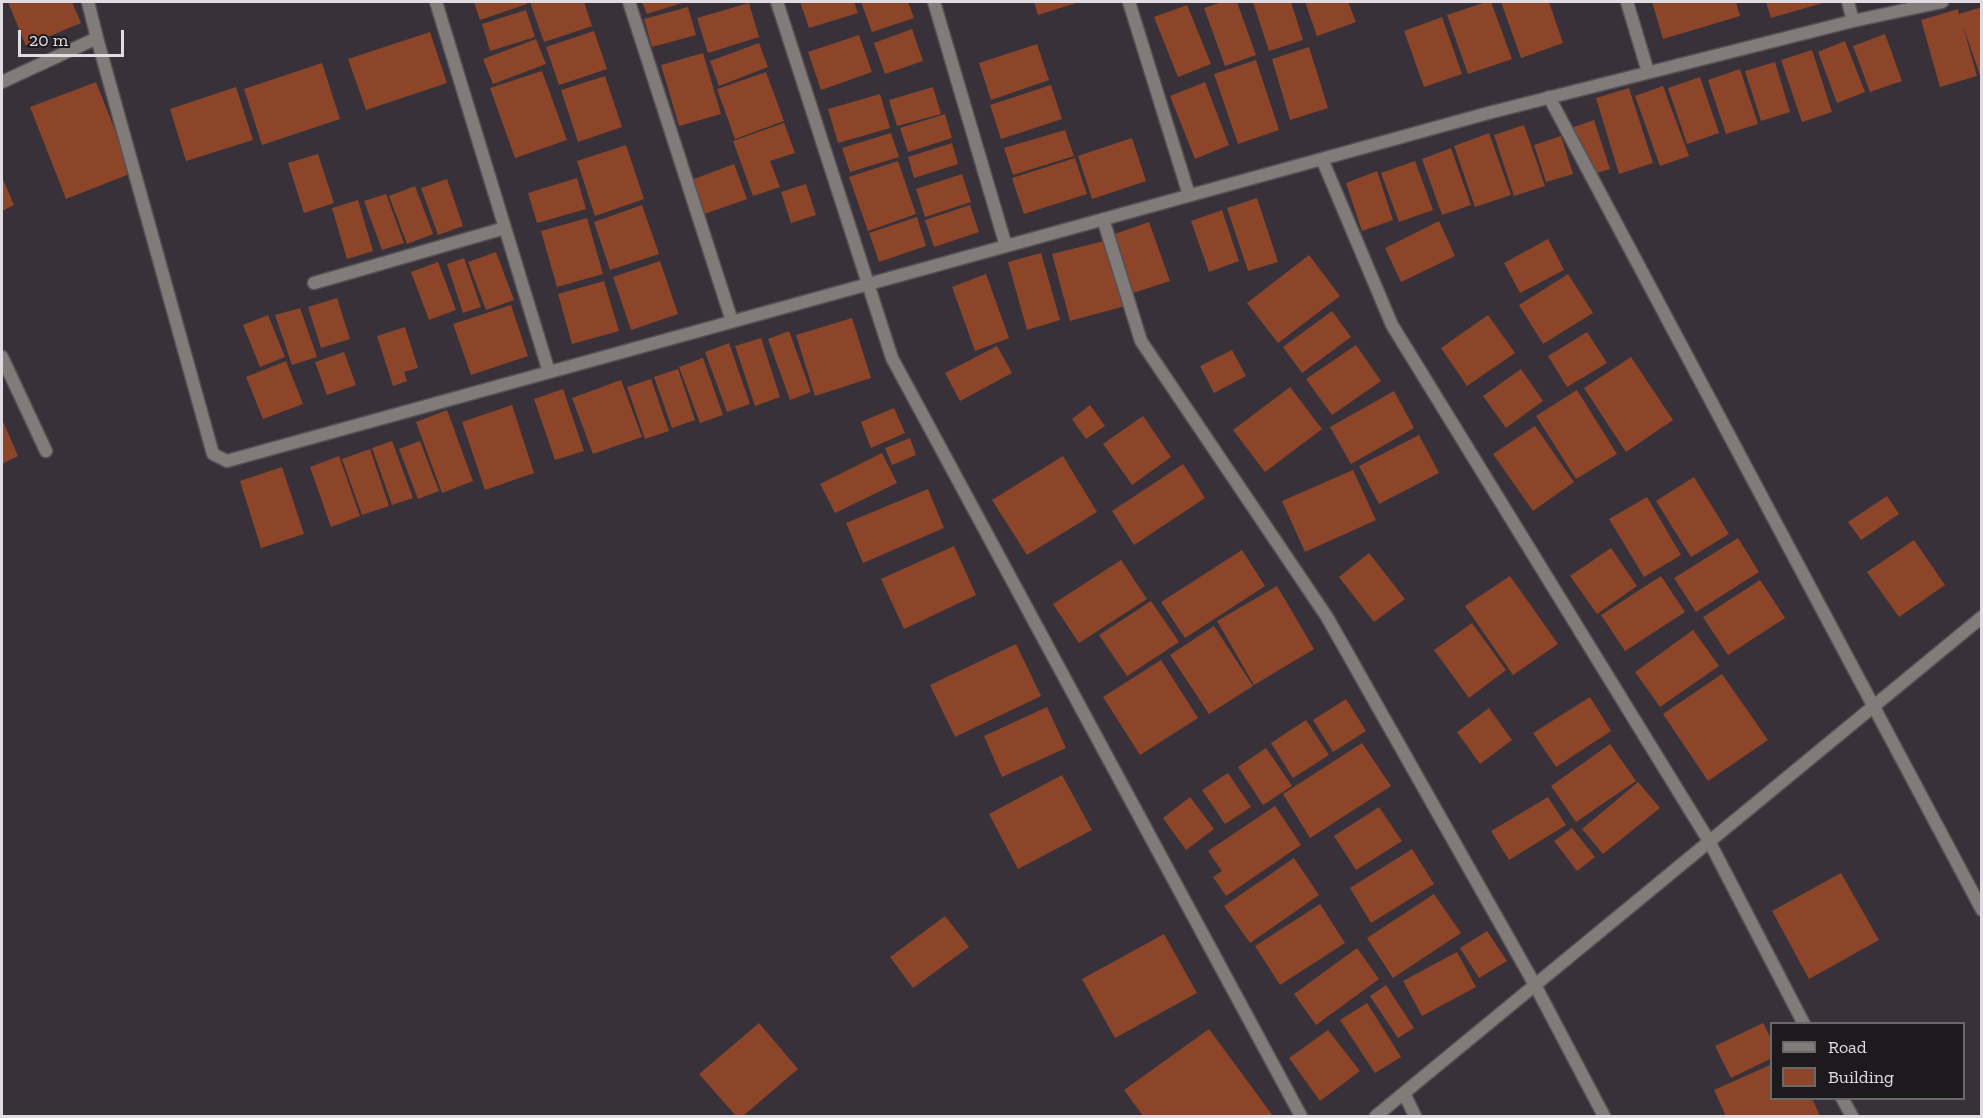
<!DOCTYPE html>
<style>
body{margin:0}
#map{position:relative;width:1983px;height:1118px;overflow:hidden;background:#383139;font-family:"Zilla Slab",serif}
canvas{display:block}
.frame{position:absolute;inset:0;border:3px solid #e0dce1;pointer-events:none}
.legend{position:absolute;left:1770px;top:1022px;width:195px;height:78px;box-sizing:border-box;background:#1d1a1e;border:2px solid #6b686c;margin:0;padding:8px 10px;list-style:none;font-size:18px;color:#e0dce1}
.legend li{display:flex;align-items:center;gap:12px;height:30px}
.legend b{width:30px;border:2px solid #6b686c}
.scale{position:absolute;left:18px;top:30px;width:106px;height:27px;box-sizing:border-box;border:3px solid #e0dce1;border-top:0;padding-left:8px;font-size:18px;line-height:21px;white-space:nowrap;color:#e0dce1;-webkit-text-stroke:4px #1d1a1e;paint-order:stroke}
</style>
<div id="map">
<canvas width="1983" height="1118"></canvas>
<div class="frame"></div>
<ul class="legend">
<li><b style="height:8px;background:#817c7a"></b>Road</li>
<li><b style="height:16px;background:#8c4528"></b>Building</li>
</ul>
<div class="scale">20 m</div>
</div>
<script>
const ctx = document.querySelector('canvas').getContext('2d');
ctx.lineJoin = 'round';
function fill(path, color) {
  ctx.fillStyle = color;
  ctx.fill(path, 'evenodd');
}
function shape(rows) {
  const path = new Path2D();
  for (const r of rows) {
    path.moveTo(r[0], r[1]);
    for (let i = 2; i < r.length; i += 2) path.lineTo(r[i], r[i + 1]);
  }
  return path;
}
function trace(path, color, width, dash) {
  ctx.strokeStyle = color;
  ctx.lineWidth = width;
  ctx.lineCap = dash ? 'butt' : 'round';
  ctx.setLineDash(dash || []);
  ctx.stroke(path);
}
fill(shape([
 [8,2,72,2,81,23,26,46],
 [474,2,526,2,527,4,480,20],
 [530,2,584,2,592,26,544,42],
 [642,2,685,2,647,14],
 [800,2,854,2,858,13,809,28],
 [861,2,908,2,914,18,872,32],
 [1034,2,1079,2,1038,15],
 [1222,2,1237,2,1256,55,1225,66,1204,8],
 [1253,2,1291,2,1303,40,1269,51],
 [1305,2,1348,2,1356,22,1317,36],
 [1486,2,1491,2,1512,59,1468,74,1447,15],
 [1501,2,1549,2,1563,43,1521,58],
 [1652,2,1736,2,1740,16,1663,39],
 [1766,2,1826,2,1771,18],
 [749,3,759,37,708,53,697,18],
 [1187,5,1211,64,1178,77,1154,17],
 [688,7,696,35,652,47,644,19],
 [1982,7,1982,81,1963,26,1977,76,1940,87,1921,20,1958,9,1959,14],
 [526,10,535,37,490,51,482,24],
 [1442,17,1462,74,1424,87,1404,31],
 [912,29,923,61,885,74,874,43],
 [594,31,607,69,559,85,546,47],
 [430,32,447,83,366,110,348,59],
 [1885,34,1902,81,1870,92,1853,46],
 [859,35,872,72,821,90,808,52],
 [536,39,546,64,493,84,483,59],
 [1845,41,1865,92,1837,103,1818,52],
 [759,43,768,67,719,86,710,61],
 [1037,44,1049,80,991,100,979,63],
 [1309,47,1328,108,1290,120,1272,59],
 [1812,50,1832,112,1802,122,1781,60],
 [703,53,721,114,679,126,661,65],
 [1256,60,1279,130,1238,144,1214,74],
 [1775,62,1790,112,1761,121,1745,71],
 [322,63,340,119,262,145,244,89],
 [1740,69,1758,124,1726,134,1708,80],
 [542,71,567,140,515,158,490,88],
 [766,72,784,121,735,139,717,89],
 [605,76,622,127,578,142,561,90],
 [1700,77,1719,133,1687,144,1668,88],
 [96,82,132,173,66,199,30,107],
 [1205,82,1229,145,1195,159,1170,96],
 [1051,85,1062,119,1001,139,990,105],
 [1663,86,1689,156,1660,166,1635,96],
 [236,87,253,140,186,161,170,109],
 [933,87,941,114,897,126,889,100],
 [1629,88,1653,163,1619,174,1596,98],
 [880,94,890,128,838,143,828,109],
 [945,114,952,138,908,152,900,128],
 [1594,120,1610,169,1584,177,1568,129],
 [784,123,795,153,770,161,780,187,753,196,733,141],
 [1524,125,1545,186,1514,196,1494,135],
 [1065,130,1074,156,1013,175,1004,148],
 [891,133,899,157,850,172,842,148],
 [1489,133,1511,195,1475,207,1454,146],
 [1561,136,1573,174,1546,182,1534,145],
 [1132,138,1146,181,1092,199,1078,156],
 [952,143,958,164,914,178,908,157],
 [626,145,644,199,595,216,577,161],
 [1451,148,1471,205,1442,215,1422,159],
 [318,154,334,203,304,213,288,163],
 [1075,158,1087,194,1024,214,1012,178],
 [898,161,916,214,868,231,849,177],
 [1415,161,1433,210,1399,222,1381,173],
 [734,164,747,199,699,216,686,182],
 [1377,171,1393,220,1362,231,1346,183],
 [962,174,971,202,925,217,916,189],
 [2,177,14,205,2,211],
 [577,178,586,209,537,223,528,193],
 [447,179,463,226,438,235,421,188],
 [806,184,816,215,791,223,781,192],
 [415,186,433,234,407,244,389,196],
 [386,194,404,243,382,250,364,201],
 [1257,198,1278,262,1248,271,1227,208],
 [358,200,373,251,347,259,332,208],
 [642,205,659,254,610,270,594,222],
 [970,205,979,232,934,247,925,220],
 [1222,210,1239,261,1209,272,1191,221],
 [917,217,926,246,879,262,869,233],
 [587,218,603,274,557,287,541,231],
 [1439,221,1455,256,1401,282,1385,248],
 [1149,222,1170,281,1133,293,1112,235],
 [1548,239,1564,270,1520,293,1504,263],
 [1108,240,1125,306,1070,321,1052,254],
 [496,252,514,300,486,310,468,262],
 [1041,253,1060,320,1027,330,1008,262],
 [1309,255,1340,296,1278,343,1247,303],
 [464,258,481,307,463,313,447,264],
 [660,261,678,314,631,330,613,277],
 [438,262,456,310,429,320,411,272],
 [986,274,1009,338,975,351,952,287],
 [1568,274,1593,313,1543,344,1519,305],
 [604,281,619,331,572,344,558,294],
 [337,298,350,339,321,348,308,307],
 [511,305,528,356,471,375,453,324],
 [300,308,317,357,292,365,275,315],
 [1332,311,1351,337,1302,373,1283,347],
 [268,315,285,357,260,367,243,325],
 [1488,315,1515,353,1467,386,1441,348],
 [852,318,871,378,815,396,796,335],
 [405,327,418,368,404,372,407,381,393,386,377,336],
 [789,331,811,392,790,400,768,339],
 [1587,332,1607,363,1567,387,1548,356],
 [761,338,780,397,755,406,735,346],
 [729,343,750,404,727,412,705,352],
 [1356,345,1381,381,1332,415,1306,379],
 [997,346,1012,373,960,401,945,373],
 [1232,350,1246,376,1214,393,1200,366],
 [344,352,356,385,327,395,315,362],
 [1631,357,1673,420,1626,452,1584,388],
 [703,358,723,415,700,423,679,367],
 [286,361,303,404,263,419,246,377],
 [678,369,695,420,672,428,654,377],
 [1521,369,1543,401,1506,428,1483,396],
 [651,379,669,431,645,439,627,387],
 [621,380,642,437,593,454,572,398],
 [1290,387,1322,429,1265,472,1233,430],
 [563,389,584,451,555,460,534,399],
 [1577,390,1617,454,1576,479,1536,416],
 [1394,391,1414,428,1351,464,1330,427],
 [512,405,534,473,485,490,462,422],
 [1090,405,1105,426,1086,439,1072,419],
 [894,408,905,433,871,448,861,422],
 [447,410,473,481,442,493,416,422],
 [1143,416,1171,457,1132,485,1103,444],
 [2,419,18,456,2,464],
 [1535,426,1574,482,1533,511,1493,454],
 [1419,435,1439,473,1379,504,1359,466],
 [910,438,916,455,892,465,885,448],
 [392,441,413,498,392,505,372,448],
 [420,441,439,491,418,499,399,449],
 [370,449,389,506,362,515,342,459],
 [882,453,897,483,835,513,820,484],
 [339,456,360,516,331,527,310,467],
 [1063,456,1097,512,1027,555,992,500],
 [1183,464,1205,498,1134,545,1112,511],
 [282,467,304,534,261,548,240,481],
 [1353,470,1376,520,1305,552,1282,501],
 [1694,477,1729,534,1691,557,1656,501],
 [928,489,944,528,863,563,846,523],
 [1887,496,1899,514,1861,540,1848,522],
 [1647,497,1681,555,1644,577,1609,519],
 [1738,538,1759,572,1696,612,1674,578],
 [1914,540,1945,585,1899,617,1867,572],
 [954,546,976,595,904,629,881,579],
 [1611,548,1637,586,1597,614,1570,576],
 [1242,550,1265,586,1185,638,1161,602],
 [1369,553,1405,599,1374,622,1339,577],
 [1121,560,1147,599,1079,643,1053,604],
 [1510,576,1558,644,1513,675,1465,606],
 [1661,576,1685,612,1625,651,1601,615],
 [1760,580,1785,618,1728,655,1703,617],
 [1277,586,1314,649,1254,685,1217,621],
 [1151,601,1179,642,1127,676,1099,635],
 [1472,623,1506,670,1469,698,1434,650],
 [1214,626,1253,686,1209,714,1170,655],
 [1693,630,1719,666,1660,707,1635,672],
 [1016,644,1041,696,955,737,930,685],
 [1161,660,1198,718,1140,755,1103,697],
 [1722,674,1768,740,1708,781,1663,714],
 [1590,697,1611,731,1556,767,1533,733],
 [1346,699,1366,731,1333,752,1313,720],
 [1047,707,1066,748,1002,777,984,736],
 [1489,708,1512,740,1480,764,1457,732],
 [1306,720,1329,755,1293,778,1271,743],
 [1362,743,1391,786,1310,838,1283,794],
 [1610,744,1636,781,1576,822,1551,786],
 [1266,748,1292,786,1263,805,1238,767],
 [1228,773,1251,807,1225,824,1202,790],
 [1062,775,1092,830,1018,869,989,814],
 [1638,782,1660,808,1603,854,1582,829],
 [1190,797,1214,829,1186,850,1163,818],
 [1548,797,1566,825,1509,860,1491,831],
 [1275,806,1301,845,1226,896,1213,877,1222,871,1208,851],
 [1379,807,1402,841,1356,870,1334,836],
 [1572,828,1595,857,1577,871,1554,841],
 [1412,849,1434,884,1371,923,1350,888],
 [1294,858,1319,895,1250,943,1224,906],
 [1841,873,1879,940,1809,979,1772,911],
 [1434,894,1461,933,1393,978,1367,938],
 [1320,904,1345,943,1280,985,1255,946],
 [945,916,969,947,913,988,890,957],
 [1487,931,1507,961,1479,978,1460,948],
 [1164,934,1197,993,1115,1038,1082,979],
 [1357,948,1379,979,1316,1025,1294,994],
 [1457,952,1476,987,1422,1016,1403,981],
 [1386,985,1414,1028,1398,1038,1370,996],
 [1367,1003,1401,1057,1375,1073,1340,1020],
 [759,1023,798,1069,743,1116,736,1116,699,1074],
 [1763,1023,1772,1040,1772,1058,1731,1078,1715,1046],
 [1209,1029,1273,1116,1143,1116,1124,1090],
 [1328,1030,1360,1071,1320,1101,1289,1058],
 [1772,1064,1772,1098,1812,1098,1820,1116,1726,1116,1714,1090]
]), '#8c4528');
const street = shape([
 [88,2,97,38,213,454,227,461,1492,112,1853,21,1942,2],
 [436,2,549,372],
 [629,2,732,321],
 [777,2,892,358,1301,1116],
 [934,2,1006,246],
 [1129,2,1189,195],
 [1627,2,1648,72],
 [1848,2,1853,21],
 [2,82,97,38],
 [1549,97,1982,910],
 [1322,159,1392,325,1709,841,1804,1024],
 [1103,219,1141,341,1327,617,1535,985,1604,1116],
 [314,283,505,228],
 [2,357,46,451],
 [1404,1093,1415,1116],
 [1842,1098,1852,1116],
 [1376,1116,1982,617]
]);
trace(street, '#565057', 15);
trace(street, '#817c7a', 12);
</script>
